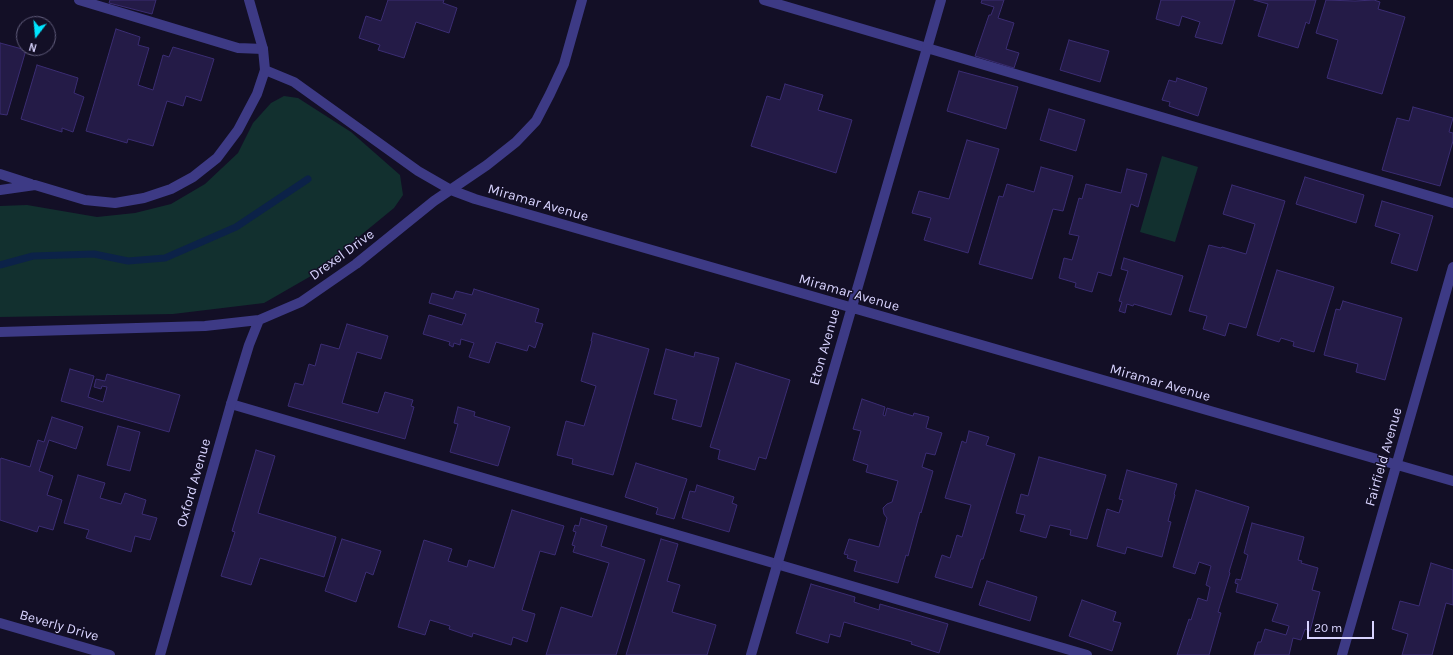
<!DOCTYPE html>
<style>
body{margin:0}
#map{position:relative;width:1453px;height:655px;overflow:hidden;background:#130f26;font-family:Karla,sans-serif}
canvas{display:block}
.north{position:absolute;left:16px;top:16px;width:40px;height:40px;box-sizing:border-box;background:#130f26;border:1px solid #625e7d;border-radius:50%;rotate:196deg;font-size:11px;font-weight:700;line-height:16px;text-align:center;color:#d9d4ff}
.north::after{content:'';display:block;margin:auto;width:14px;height:18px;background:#00e5ff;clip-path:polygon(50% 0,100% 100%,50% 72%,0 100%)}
.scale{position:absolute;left:1307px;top:621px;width:67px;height:18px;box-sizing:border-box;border:2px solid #d9d4ff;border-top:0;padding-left:5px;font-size:12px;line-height:14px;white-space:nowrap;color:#d9d4ff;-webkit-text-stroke:3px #130f26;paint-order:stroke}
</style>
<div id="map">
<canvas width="1453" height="655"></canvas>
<div class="north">N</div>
<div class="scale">20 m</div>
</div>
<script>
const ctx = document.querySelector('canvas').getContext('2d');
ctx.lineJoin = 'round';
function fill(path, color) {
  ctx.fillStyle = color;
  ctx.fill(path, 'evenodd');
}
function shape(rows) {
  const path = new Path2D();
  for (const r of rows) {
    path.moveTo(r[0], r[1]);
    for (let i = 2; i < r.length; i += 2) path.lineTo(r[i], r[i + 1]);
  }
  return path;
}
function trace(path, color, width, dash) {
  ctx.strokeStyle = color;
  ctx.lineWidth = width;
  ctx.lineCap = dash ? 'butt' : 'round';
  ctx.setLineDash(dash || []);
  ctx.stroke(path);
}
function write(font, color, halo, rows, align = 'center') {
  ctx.font = font + ' Karla,sans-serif';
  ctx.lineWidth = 3;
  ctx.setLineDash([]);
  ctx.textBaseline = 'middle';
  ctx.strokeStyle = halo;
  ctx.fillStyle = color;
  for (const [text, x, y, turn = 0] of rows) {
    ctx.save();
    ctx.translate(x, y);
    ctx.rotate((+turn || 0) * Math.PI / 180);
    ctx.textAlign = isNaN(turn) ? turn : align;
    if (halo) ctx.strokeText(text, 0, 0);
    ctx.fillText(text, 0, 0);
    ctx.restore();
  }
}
fill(shape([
 [284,96,298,98,351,132,400,175,403,195,394,208,311,276,264,303,173,314,0,317,0,206,27,205,97,217,135,213,171,204,205,184,238,153,253,123,271,103],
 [1162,156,1198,167,1175,242,1140,232]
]), '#12302f');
trace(shape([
 [0,265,33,256,94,254,128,261,165,258,236,227,308,179]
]), '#0c2248', 7);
const building = shape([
 [110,0,156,0,152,14,109,3,110,0],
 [388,0,444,0,443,3,457,8,449,33,416,22,404,58,378,50,380,45,359,38,366,16,381,21,388,0],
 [982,0,1004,0,998,18,1014,23,1006,49,1019,53,1014,68,975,56,989,15,991,15,994,7,981,3,982,0],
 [1161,0,1235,0,1222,44,1195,37,1200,22,1182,16,1179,26,1156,19,1161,0],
 [1254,0,1316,0,1309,24,1306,22,1298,48,1258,36,1268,4,1254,0],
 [1326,0,1355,1,1374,0,1380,2,1378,9,1405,17,1382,94,1327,78,1338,40,1316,33,1326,0],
 [116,29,140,37,138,45,149,48,138,85,153,90,163,55,169,57,173,47,214,59,201,101,186,96,183,106,167,101,153,146,128,139,127,143,86,131,116,29],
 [1069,40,1109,51,1100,82,1060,70,1069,40],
 [0,43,26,50,7,115,0,114,0,43],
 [37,65,78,78,74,93,84,97,73,132,62,128,62,132,21,119,37,65],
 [959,71,1018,87,1006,129,947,111,959,71],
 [1177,78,1207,88,1198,116,1169,106,1170,102,1162,100,1169,80,1176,82,1177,78],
 [785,84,823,95,818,110,852,120,836,173,751,146,767,96,780,100,785,84],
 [1413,107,1453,118,1449,132,1453,133,1453,141,1440,186,1382,170,1397,118,1409,121,1413,107],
 [1049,109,1085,120,1076,151,1040,140,1049,109],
 [967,140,999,149,968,253,924,240,931,218,912,213,919,191,949,199,967,140],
 [1041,167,1073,176,1063,211,1053,209,1032,279,979,264,999,196,1003,197,1007,184,1034,192,1041,167],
 [1127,169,1147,174,1138,207,1131,204,1111,276,1098,272,1092,292,1075,287,1076,283,1059,278,1064,258,1072,260,1079,236,1069,234,1079,198,1082,199,1086,184,1121,193,1127,169],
 [1305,177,1364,195,1356,223,1296,204,1305,177],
 [1232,185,1285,201,1246,328,1229,323,1225,336,1203,329,1207,316,1189,311,1209,245,1221,248,1222,247,1246,254,1255,224,1223,214,1232,185],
 [1382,201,1433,216,1417,271,1391,263,1400,234,1375,226,1382,201],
 [1124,258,1183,276,1171,315,1134,304,1133,306,1127,304,1125,313,1119,311,1122,302,1119,301,1128,271,1121,269,1124,258],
 [1277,270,1334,287,1314,352,1293,346,1294,342,1281,338,1279,342,1257,335,1277,270],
 [474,289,539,309,535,322,543,324,535,348,529,345,527,351,496,342,489,363,469,357,474,343,461,339,460,345,454,343,453,347,449,345,450,342,423,334,429,315,462,325,466,314,429,303,432,293,453,299,456,291,472,295,474,289],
 [1343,301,1402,318,1385,380,1356,372,1358,364,1324,355,1336,309,1340,310,1343,301],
 [347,324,388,336,381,359,357,352,342,403,378,413,385,392,413,400,411,406,414,407,405,439,288,406,295,383,303,385,309,364,315,366,321,344,339,349,347,324],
 [593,333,649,349,613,475,572,464,573,459,557,455,566,421,584,426,596,386,581,381,592,341,591,341,593,333],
 [666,349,694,357,695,352,719,358,701,427,672,419,677,400,654,394,666,349],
 [736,363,790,380,766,459,759,457,755,470,718,459,720,450,710,447,736,363],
 [70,369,94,376,88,397,103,402,107,387,102,386,101,389,94,387,96,379,105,381,107,374,180,395,169,432,61,401,70,369],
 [862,399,885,407,883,415,885,416,887,408,913,416,914,413,929,417,926,428,942,433,935,455,926,453,922,467,933,471,921,513,920,512,908,556,906,555,898,583,854,571,857,561,847,558,848,555,844,554,849,539,879,547,887,518,884,514,883,508,887,504,892,502,898,481,866,472,868,465,853,460,861,431,853,429,862,399],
 [458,407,475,412,474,416,510,427,498,466,450,452,458,424,454,423,458,407],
 [52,417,83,427,76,449,49,440,39,471,53,476,47,495,62,500,53,530,39,526,37,532,0,520,0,460,1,458,30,467,38,440,44,442,52,417],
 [118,426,140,432,130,471,107,465,118,426],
 [969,431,989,437,986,445,1015,454,983,559,981,559,972,588,935,577,942,555,950,558,957,535,962,537,971,505,945,498,962,441,966,443,969,431],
 [256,450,275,456,258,513,336,537,324,577,260,558,251,585,221,576,235,532,232,531,256,450],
 [1039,457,1106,475,1087,539,1070,535,1071,530,1050,525,1046,538,1020,531,1025,515,1016,513,1021,494,1028,496,1039,457],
 [636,463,687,479,674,519,656,514,658,508,625,497,636,463],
 [1127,470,1177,484,1174,494,1175,495,1168,521,1171,522,1162,557,1127,547,1125,554,1097,546,1107,509,1119,513,1123,500,1119,499,1127,470],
 [78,475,105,483,100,498,121,504,125,493,146,500,142,514,157,518,150,540,135,536,131,552,86,538,89,530,64,523,78,475],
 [697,485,734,497,732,503,737,505,729,532,682,518,690,491,695,492,697,485],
 [1196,490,1249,507,1229,572,1230,573,1218,612,1221,613,1209,655,1177,655,1189,619,1191,620,1198,598,1207,601,1210,587,1206,585,1211,566,1199,562,1195,574,1173,567,1196,490],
 [512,510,564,526,555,555,540,551,522,610,535,614,527,642,513,637,511,645,473,633,472,637,449,629,450,626,430,620,425,635,398,627,424,540,452,549,448,561,467,567,469,560,494,568,512,510],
 [581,518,607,526,601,546,645,560,616,655,546,655,561,607,592,617,609,563,573,552,575,546,572,545,576,532,573,531,575,525,579,526,581,518],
 [1252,523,1304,537,1298,560,1302,561,1301,563,1318,568,1312,590,1320,592,1310,631,1305,629,1301,640,1293,638,1289,655,1254,655,1258,642,1261,642,1265,629,1286,635,1289,626,1272,621,1278,604,1236,592,1238,584,1235,583,1236,579,1241,580,1248,555,1244,553,1252,523],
 [342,539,381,551,373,575,366,572,356,602,325,591,342,539],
 [661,539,678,544,667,581,680,585,672,612,716,625,707,655,626,655,661,539],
 [1431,563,1453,570,1453,605,1446,603,1432,655,1402,655,1408,634,1392,629,1400,601,1419,606,1431,563],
 [987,581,1037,597,1030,621,979,605,987,581],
 [811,584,855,597,854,602,879,610,880,604,948,624,939,653,911,644,912,642,844,622,840,637,830,634,828,643,796,633,811,584],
 [1082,600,1116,612,1113,621,1121,623,1112,651,1069,636,1082,600]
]);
fill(building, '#241b47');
trace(building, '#3b2d73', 1);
trace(shape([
 [79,0,238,48,263,49],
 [764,0,1453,203],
 [231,404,1087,655]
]), '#3d3a85', 10);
trace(shape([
 [265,70,294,82,418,171,451,190,475,199,1453,481],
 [0,174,31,184],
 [0,190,35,185,85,200,115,203,144,198,171,189,193,177,217,158,238,130,257,94,265,70,263,49,249,0],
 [0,332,205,326,259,320,301,302,356,264,434,201,487,165,516,142,536,121,550,94,564,64,582,0],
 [160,655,231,404,249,345,259,320],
 [751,655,941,0],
 [1342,655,1453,267]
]), '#3d3a85', 10);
trace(shape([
 [0,623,110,655]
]), '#3d3a85', 10);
write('14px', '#d9d4ff', '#130f26', [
 ["Miramar Avenue",538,203,16],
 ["Drexel Drive",342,255,-36],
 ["Miramar Avenue",849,293,16],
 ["Eton Avenue",825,347,-74],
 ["Miramar Avenue",1160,383,16],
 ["Fairfield Avenue",1384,457,-74],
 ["Oxford Avenue",194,483,-74],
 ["Beverly Drive",59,626,16]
]);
</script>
